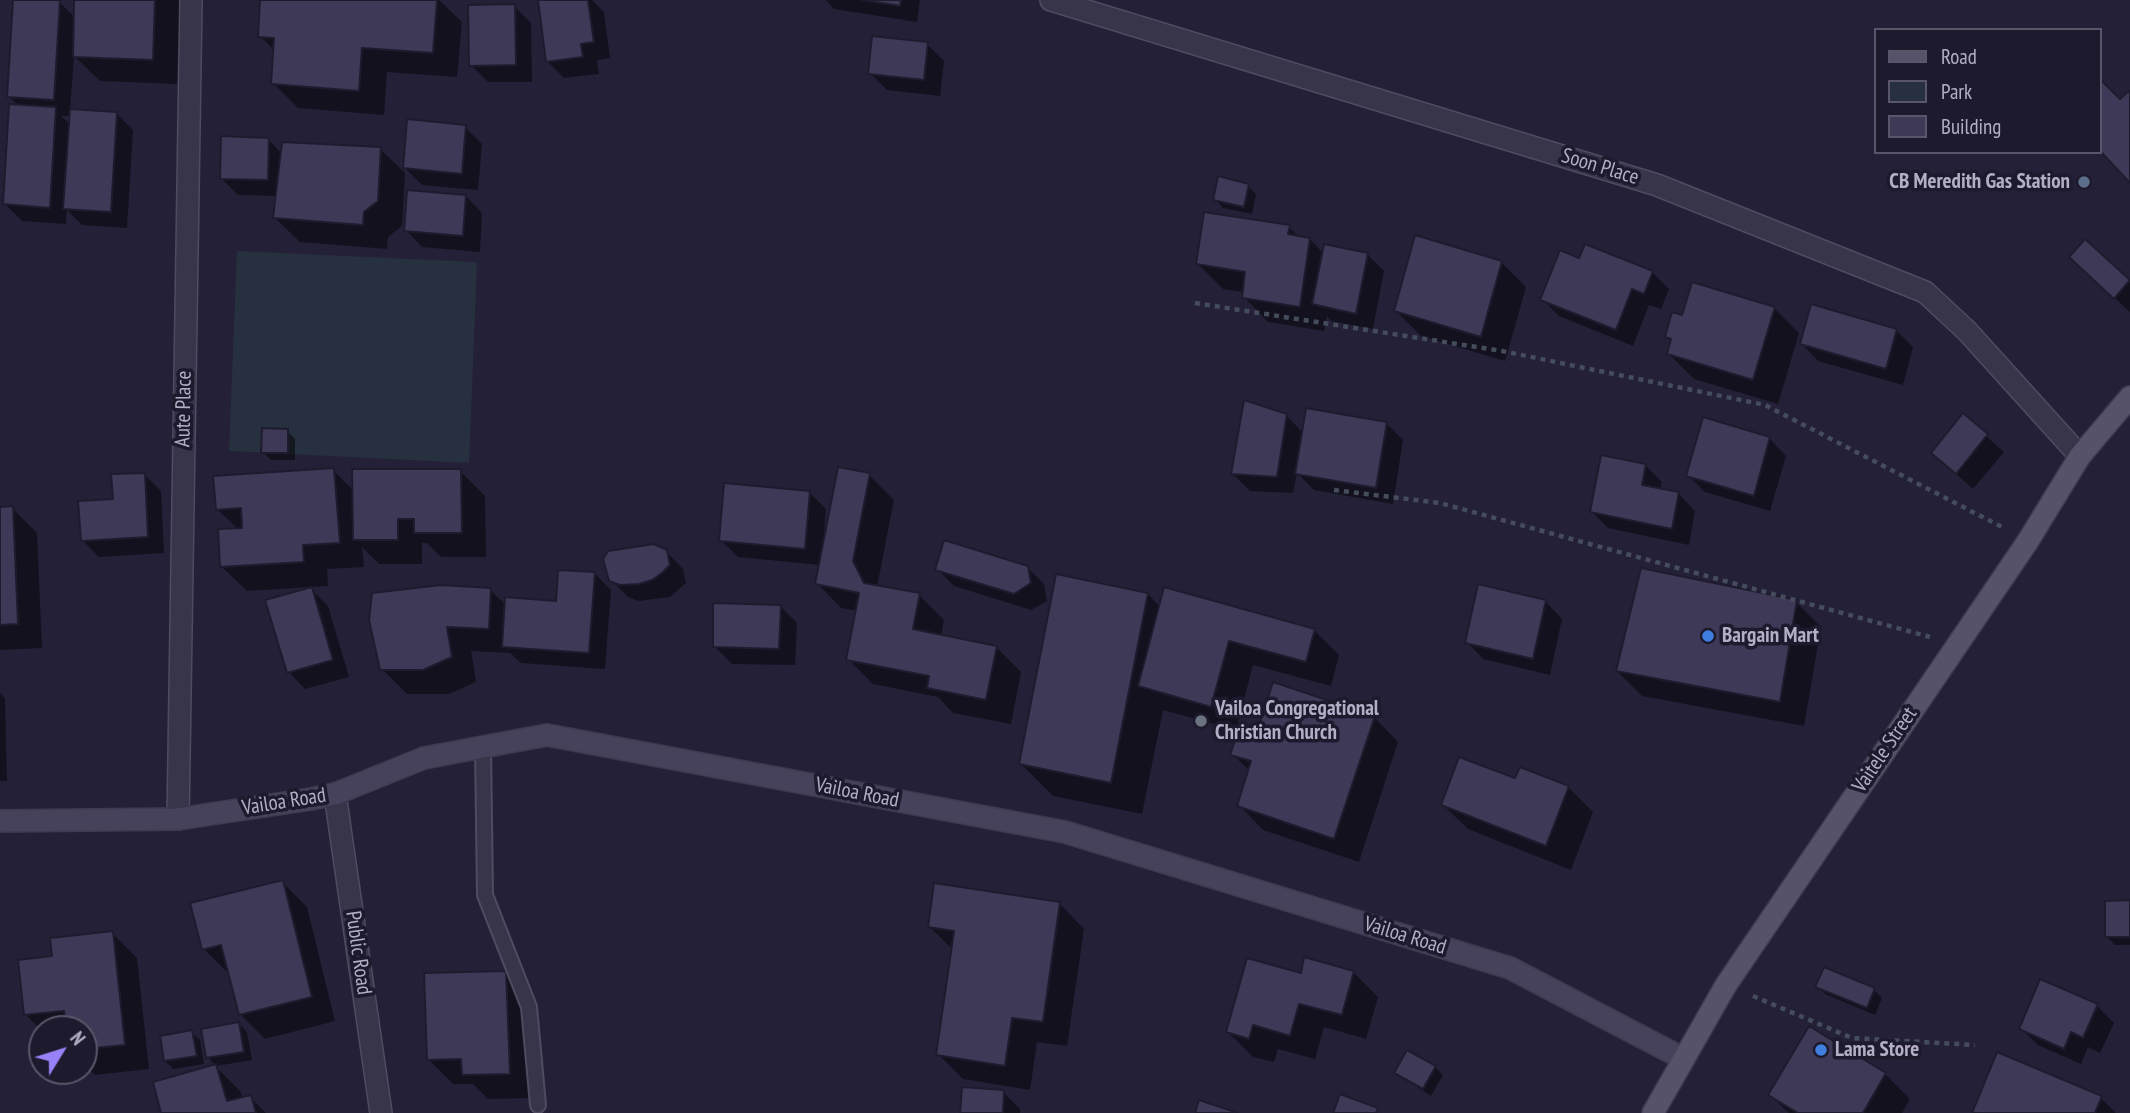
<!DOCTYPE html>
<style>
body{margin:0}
#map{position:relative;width:2130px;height:1113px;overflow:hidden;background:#242038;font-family:"PT Sans Narrow",sans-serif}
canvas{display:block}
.legend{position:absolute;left:1874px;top:28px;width:228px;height:126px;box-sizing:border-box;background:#1d1a2d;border:2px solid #59556a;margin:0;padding:9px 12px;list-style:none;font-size:21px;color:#b3aec5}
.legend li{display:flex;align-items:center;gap:14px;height:35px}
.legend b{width:35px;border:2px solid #59556a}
.north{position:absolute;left:28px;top:1015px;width:70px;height:70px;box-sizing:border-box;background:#1d1a2d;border:2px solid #59556a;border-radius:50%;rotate:52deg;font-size:19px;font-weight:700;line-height:28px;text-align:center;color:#b3aec5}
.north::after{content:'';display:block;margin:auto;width:24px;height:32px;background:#9981f8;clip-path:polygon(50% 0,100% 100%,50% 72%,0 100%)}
</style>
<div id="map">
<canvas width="2130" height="1113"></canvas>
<ul class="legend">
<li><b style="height:9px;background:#565269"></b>Road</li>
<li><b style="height:19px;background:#26303e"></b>Park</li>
<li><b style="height:19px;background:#3e3956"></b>Building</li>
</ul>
<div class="north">N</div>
</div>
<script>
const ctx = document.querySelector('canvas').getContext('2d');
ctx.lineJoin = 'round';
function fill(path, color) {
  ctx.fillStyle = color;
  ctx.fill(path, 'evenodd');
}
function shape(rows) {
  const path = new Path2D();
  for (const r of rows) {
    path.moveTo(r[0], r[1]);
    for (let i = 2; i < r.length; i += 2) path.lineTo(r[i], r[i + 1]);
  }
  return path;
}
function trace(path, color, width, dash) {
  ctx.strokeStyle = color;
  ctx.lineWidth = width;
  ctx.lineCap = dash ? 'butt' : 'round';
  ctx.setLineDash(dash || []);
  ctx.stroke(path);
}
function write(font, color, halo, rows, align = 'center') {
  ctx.font = font + ' "PT Sans Narrow",sans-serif';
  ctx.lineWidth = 7;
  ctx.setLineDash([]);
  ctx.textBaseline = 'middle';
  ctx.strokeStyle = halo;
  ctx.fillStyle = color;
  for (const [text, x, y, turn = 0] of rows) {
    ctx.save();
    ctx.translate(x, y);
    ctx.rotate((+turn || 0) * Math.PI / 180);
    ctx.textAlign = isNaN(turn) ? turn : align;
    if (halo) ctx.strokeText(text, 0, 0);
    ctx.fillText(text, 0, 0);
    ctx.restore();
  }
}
fill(shape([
 [237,251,477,262,469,463,229,451]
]), '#26303e');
fill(shape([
 [14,0,59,2,76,18,76,0,180,0,177,84,100,81,74,56,70,110,116,113,133,130,127,228,82,225,67,210,66,224,22,221,5,204,19,107,9,96],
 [61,116,71,116,71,125],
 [262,0,439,0,462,22,457,77,387,72,384,115,298,108,273,83,275,51,260,36],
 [550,0,592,0,604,12,610,58,597,60,599,74,564,78,547,61],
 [826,0,920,0,917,22,834,9],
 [514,6,531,23,532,82,488,82,471,65],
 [927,44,944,61,940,96,887,90,870,73],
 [465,127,482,144,478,190,422,185,405,168],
 [269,140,282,154,380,149,405,173,402,226,388,237,387,249,300,242,275,218,278,196,238,195,221,178],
 [1248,186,1256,194,1252,214,1223,208,1215,199],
 [466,196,482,213,480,252,422,247,406,230],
 [1289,227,1299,237,1310,239,1324,254,1367,254,1384,271,1373,329,1331,321,1327,316,1324,331,1268,322,1244,297,1244,292,1223,289,1198,264],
 [2085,242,2130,283,2130,312,2088,273],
 [1586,246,1653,273,1669,289,1661,309,1649,305,1633,346,1559,316,1542,299,1580,260],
 [1501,262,1526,287,1505,361,1421,336,1396,311],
 [1774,308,1799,333,1778,404,1694,379,1669,354,1672,343,1667,337,1683,317],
 [1897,331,1913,347,1903,385,1818,361,1802,344],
 [1286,415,1303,433,1386,423,1403,440,1393,504,1314,490,1297,473,1293,493,1250,491,1233,474],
 [1963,416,2004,452,1973,489,1933,453],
 [287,431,295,439,295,460,271,460,263,452],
 [1770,439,1786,456,1770,511,1705,492,1688,475],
 [1645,465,1662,482,1660,490,1679,494,1695,511,1689,545,1608,528,1592,512],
 [333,470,354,491,460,471,485,496,486,557,441,557,427,543,422,543,422,564,379,564,362,547,364,567,327,569,328,586,247,591,222,567,239,530,217,509],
 [144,474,161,491,164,553,99,557,82,540],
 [869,475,894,500,877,587,919,595,944,620,941,636,996,647,1021,672,1011,724,953,713,938,697,873,684,848,659,858,611,841,608,817,583,820,565,738,557,721,540,809,492,826,509,824,533,826,534],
 [12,508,37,533,42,648,0,650,0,509],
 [666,551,683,569,686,583,670,597,639,601,628,597,611,580],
 [1027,567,1044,584,1047,601,1031,610,954,586,937,569],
 [594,573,611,590,605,669,521,663,510,653,471,651,476,682,449,694,407,694,382,669,490,590,506,605,557,603],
 [311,589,328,606,349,677,305,689,289,672],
 [1148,594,1160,607,1314,630,1339,655,1331,686,1253,665,1236,730,1163,710,1142,814,1053,796,1021,764],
 [1546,602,1562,619,1550,675,1483,659,1467,642],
 [1796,602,1821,627,1804,726,1642,696,1617,671],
 [780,606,797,623,795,665,732,664,715,647],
 [0,693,5,698,7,781,0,781],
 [1374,717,1398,742,1359,862,1263,830,1239,805,1250,771,1232,754,1258,733],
 [1516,781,1568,787,1593,812,1571,870,1468,829,1443,805],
 [282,882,307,907,335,1021,265,1039,240,1014,229,974,204,949],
 [2130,902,2130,945,2115,945,2107,937],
 [1060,904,1084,929,1067,1046,1037,1042,1030,1090,963,1079,938,1054,953,950,929,926],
 [112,933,137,958,149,1069,95,1075,84,1064,84,1029,42,1031,26,1015,54,958],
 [1825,969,1874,990,1882,998,1875,1015,1825,994,1817,986],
 [505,972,530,997,534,1098,488,1099,473,1084,453,1084,429,1060],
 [1353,972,1378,997,1366,1039,1324,1027,1315,1059,1278,1049,1274,1062,1253,1057,1228,1032,1302,976],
 [2097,1006,2114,1023,2100,1053,2088,1047,2081,1064,2038,1045,2021,1029],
 [239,1024,247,1032,252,1060,216,1066,208,1057],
 [1810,1029,1885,1074,1910,1099,1902,1113,1789,1113,1770,1095],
 [191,1032,200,1040,204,1064,173,1069,165,1061],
 [215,1066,240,1091,243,1099,250,1097,266,1113,163,1113],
 [1435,1067,1443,1075,1431,1096,1396,1073],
 [1003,1092,1020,1109,1020,1113,962,1113],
 [2101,1098,2116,1113,1974,1113]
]), '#0007');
const building = shape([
 [13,0,60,0,54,100,7,97,13,0],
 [74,0,155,0,153,60,73,57,74,0],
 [260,0,437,0,433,53,362,48,359,91,271,84,274,38,258,37,260,0],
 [538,0,588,0,594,42,581,44,583,57,546,62,538,0],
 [862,0,901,0,900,6,862,0],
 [515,4,516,65,469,66,468,5,515,4],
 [872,36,928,42,924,80,868,74,872,36],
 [2100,79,2120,99,2130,90,2130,183,2100,151,2100,79],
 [9,104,56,107,50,208,3,204,9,104],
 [70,109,117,112,111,212,63,209,70,109],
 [407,119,466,125,462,174,403,168,407,119],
 [221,136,269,138,268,180,220,179,221,136],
 [282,142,381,147,378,201,364,212,363,225,273,218,282,142],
 [1218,176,1249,184,1244,207,1213,200,1218,176],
 [407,190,466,195,463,236,404,231,407,190],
 [1204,212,1290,225,1288,234,1310,238,1300,307,1242,298,1245,272,1196,264,1204,212],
 [1415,235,1502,261,1481,337,1394,311,1415,235],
 [2085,239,2130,280,2114,299,2069,257,2085,239],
 [1324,244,1368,253,1356,314,1312,304,1324,244],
 [1585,244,1653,271,1644,294,1632,289,1616,330,1540,300,1560,250,1579,258,1585,244],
 [1692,282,1775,307,1753,380,1667,354,1671,339,1665,337,1672,312,1682,315,1692,282],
 [1811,304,1897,329,1886,369,1800,344,1811,304],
 [1244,400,1287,414,1277,477,1231,474,1244,400],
 [1306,408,1387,422,1376,488,1295,474,1306,408],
 [1963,413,1988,434,1956,474,1931,453,1963,413],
 [1703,417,1770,437,1754,496,1686,476,1703,417],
 [262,428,288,429,288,453,261,453,262,428],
 [1601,455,1646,464,1642,485,1679,492,1672,529,1590,512,1601,455],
 [838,467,870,473,853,561,864,583,920,593,913,629,997,646,986,700,927,688,929,676,846,660,859,593,815,584,838,467],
 [334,468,340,543,303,545,304,562,220,567,218,529,242,528,241,508,216,510,213,476,334,468],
 [352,469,461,469,462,533,414,533,414,519,398,519,398,540,353,540,352,469],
 [145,473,148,537,81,541,78,501,113,499,111,474,145,473],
 [724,483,810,491,805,549,719,541,724,483],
 [13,506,18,624,0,625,0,507,13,506],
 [944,540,1028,566,1031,583,1014,594,935,570,944,540],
 [654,544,667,550,670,565,662,573,652,580,639,584,620,585,609,581,603,559,608,551,654,544],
 [1641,568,1797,600,1780,702,1616,671,1641,568],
 [558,570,595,572,589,653,502,647,505,597,556,601,558,570],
 [1056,574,1148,593,1111,783,1019,764,1056,574],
 [1478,584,1546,600,1533,659,1465,643,1478,584],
 [441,585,491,588,489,629,447,627,452,657,423,670,380,670,369,620,372,593,441,585],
 [312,587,333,660,287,673,265,600,312,587],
 [1164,587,1315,629,1306,662,1229,641,1211,707,1138,686,1164,587],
 [713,603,781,605,779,649,713,647,713,603],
 [1273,682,1375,716,1334,839,1237,806,1251,761,1230,755,1240,726,1257,731,1273,682],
 [1459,757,1515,778,1520,767,1569,786,1546,846,1441,805,1459,757],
 [283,880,312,997,239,1015,221,945,202,950,190,903,283,880],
 [934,883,1060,902,1043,1022,1012,1018,1005,1066,936,1055,954,931,928,927,934,883],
 [2130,900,2130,937,2105,937,2105,901,2130,900],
 [113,931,125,1045,84,1049,84,1029,66,1029,64,1011,24,1015,18,960,52,956,50,938,113,931],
 [1304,957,1354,971,1342,1015,1299,1004,1290,1036,1253,1025,1249,1039,1226,1032,1247,958,1301,973,1304,957],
 [1824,967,1875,988,1867,1008,1815,987,1824,967],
 [506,971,510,1074,462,1075,461,1059,427,1060,424,973,506,971],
 [2040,979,2098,1004,2083,1038,2071,1032,2064,1049,2019,1029,2040,979],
 [239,1022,244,1052,206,1058,201,1029,239,1022],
 [1809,1026,1886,1073,1863,1113,1798,1113,1768,1095,1809,1026],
 [192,1030,197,1056,164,1061,160,1036,192,1030],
 [1407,1050,1436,1066,1423,1089,1394,1073,1407,1050],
 [1997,1052,2102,1096,2095,1113,1972,1113,1997,1052],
 [216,1064,227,1101,251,1095,256,1113,161,1113,153,1082,216,1064],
 [962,1087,1004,1090,1003,1113,960,1113,962,1087],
 [1340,1094,1378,1108,1376,1113,1333,1113,1340,1094],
 [1199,1100,1238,1113,1195,1113,1199,1100]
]);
fill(building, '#3e3956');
trace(building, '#1f1b2f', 2);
const service = shape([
 [483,747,485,895,529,1007,538,1105]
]);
const minor = shape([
 [1051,0,1657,185,1925,292,1967,331,2080,456],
 [335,794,381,1113],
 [178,819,191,0]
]);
const secondary = shape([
 [0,821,178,819,311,799,335,794,424,758,547,735,1065,832,1510,968,1684,1059]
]);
const primary = shape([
 [1653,1113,1726,985,2028,541,2080,456,2130,397]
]);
trace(service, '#504b60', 18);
trace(minor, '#504b60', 24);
trace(secondary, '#3e3a4f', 24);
trace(primary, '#3e3a4f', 24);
trace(shape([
 [1195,303,1502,351,1765,405,2002,527],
 [1334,490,1440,503,1930,637],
 [1753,996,1852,1038,1975,1045]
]), '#454c5b', 4.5, [5, 5]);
trace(service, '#383449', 14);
trace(minor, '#383449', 21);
trace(secondary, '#47425c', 21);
trace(primary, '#565269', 21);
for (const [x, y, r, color] of [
 [2084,182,7,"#5c6f8a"],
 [1708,636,7,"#3f7fe0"],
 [1201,721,7,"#6b7280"],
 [1821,1050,7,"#3f7fe0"]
]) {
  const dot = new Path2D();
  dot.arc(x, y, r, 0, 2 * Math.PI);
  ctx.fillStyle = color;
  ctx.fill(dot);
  trace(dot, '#1d1a2d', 2.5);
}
write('21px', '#b3aec5', '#1d1a2d', [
 ["Soon Place",1600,167,17],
 ["Aute Place",184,409,-89],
 ["Vaitele Street",1885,750,-56],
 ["Vailoa Road",857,793,11],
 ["Vailoa Road",284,802,-9],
 ["Vailoa Road",1405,936,17],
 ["Public Road",358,953,82]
]);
write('bold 21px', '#b3aec5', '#1d1a2d', [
 ["CB Meredith Gas Station",2070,182,"right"],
 ["Bargain Mart",1722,636],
 ["Vailoa Congregational",1215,709],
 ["Christian Church",1215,733],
 ["Lama Store",1835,1050]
], 'left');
</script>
